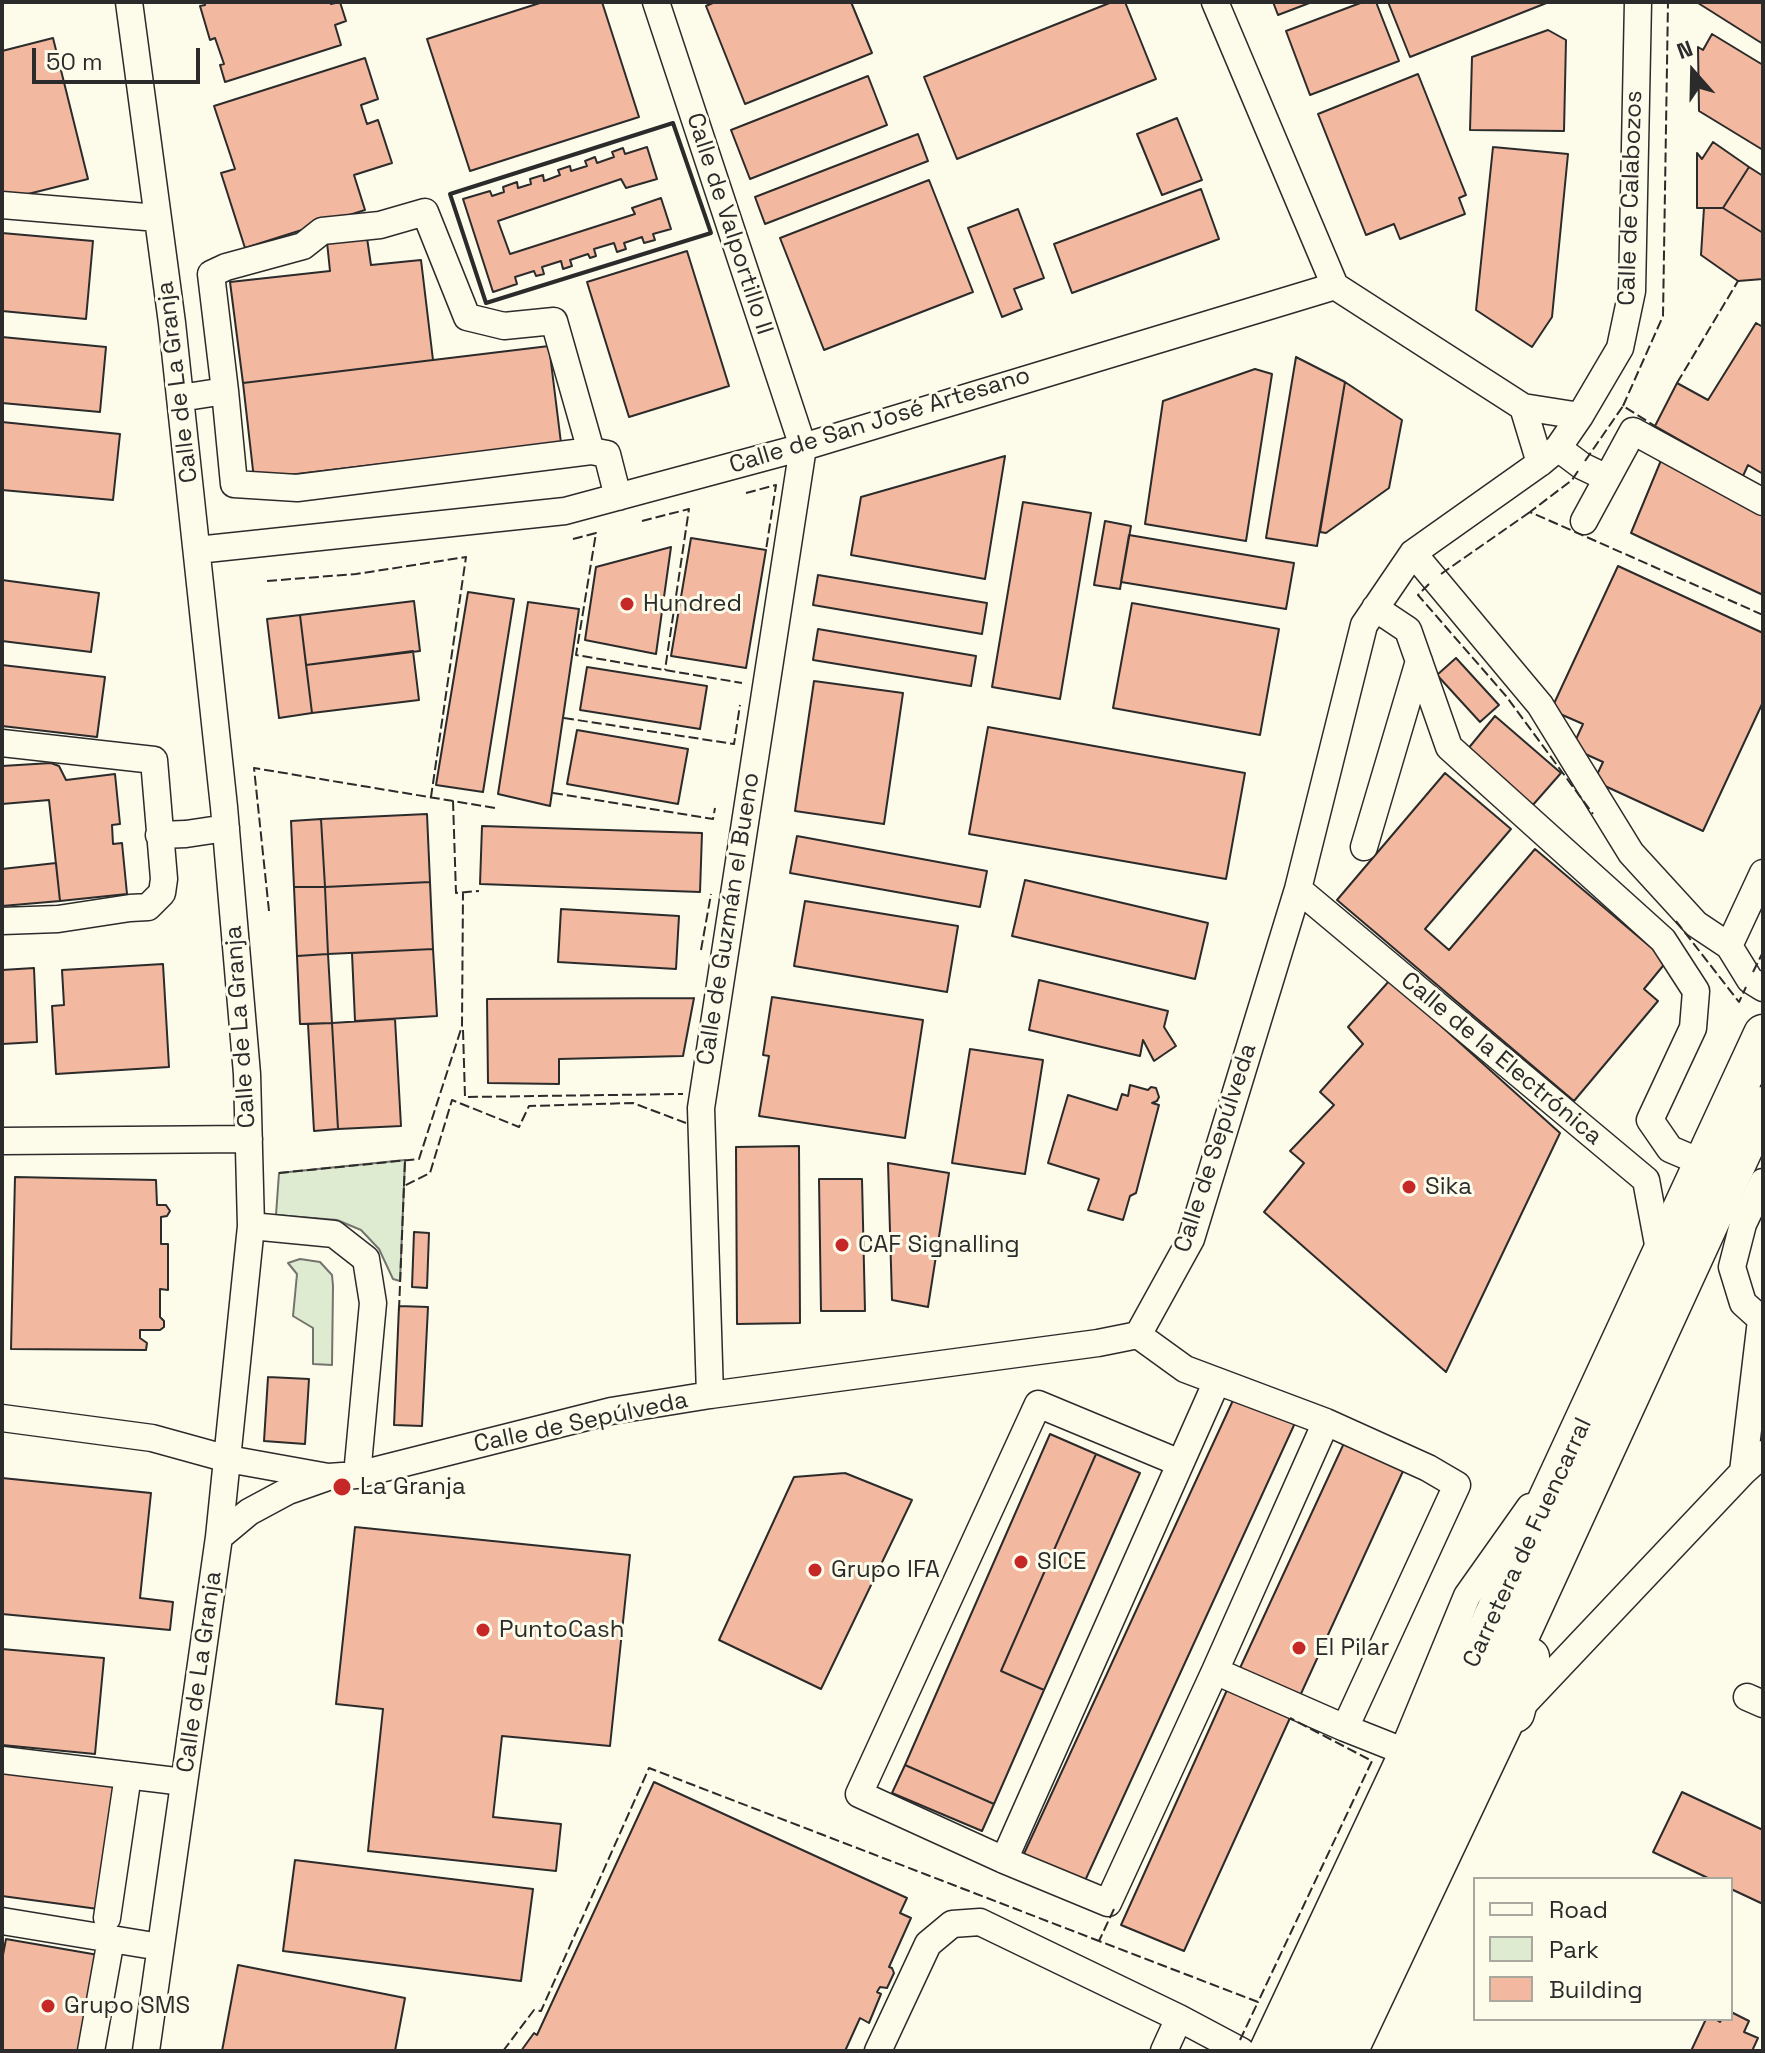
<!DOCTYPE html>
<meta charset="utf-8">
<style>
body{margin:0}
#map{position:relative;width:1765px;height:2053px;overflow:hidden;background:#fdfbea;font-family:"Space Grotesk",sans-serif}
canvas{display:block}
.frame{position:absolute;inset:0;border:4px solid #2b2b2b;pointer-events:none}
.legend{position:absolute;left:1473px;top:1877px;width:260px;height:144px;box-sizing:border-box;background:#fdfbea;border:2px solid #a9a89e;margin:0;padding:10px 14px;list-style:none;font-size:24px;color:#2b2b2b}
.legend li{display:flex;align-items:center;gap:16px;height:40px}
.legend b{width:40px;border:2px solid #a9a89e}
.north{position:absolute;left:1653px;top:32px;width:80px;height:80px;-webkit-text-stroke:6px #fdfbea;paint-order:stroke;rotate:340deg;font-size:22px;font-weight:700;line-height:32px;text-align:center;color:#2b2b2b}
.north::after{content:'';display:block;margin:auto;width:28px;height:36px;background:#2b2b2b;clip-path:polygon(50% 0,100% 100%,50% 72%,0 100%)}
.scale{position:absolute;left:32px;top:48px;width:168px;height:36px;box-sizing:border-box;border:4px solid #2b2b2b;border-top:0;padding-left:10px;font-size:24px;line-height:28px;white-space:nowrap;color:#2b2b2b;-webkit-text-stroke:6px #fdfbea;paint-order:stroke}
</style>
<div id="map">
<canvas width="1765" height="2053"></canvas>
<div class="frame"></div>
<ul class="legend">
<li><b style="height:10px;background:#fdfbea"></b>Road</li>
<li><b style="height:22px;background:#deebd1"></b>Park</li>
<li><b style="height:22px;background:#f2b8a0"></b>Building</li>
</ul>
<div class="north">N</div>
<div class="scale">50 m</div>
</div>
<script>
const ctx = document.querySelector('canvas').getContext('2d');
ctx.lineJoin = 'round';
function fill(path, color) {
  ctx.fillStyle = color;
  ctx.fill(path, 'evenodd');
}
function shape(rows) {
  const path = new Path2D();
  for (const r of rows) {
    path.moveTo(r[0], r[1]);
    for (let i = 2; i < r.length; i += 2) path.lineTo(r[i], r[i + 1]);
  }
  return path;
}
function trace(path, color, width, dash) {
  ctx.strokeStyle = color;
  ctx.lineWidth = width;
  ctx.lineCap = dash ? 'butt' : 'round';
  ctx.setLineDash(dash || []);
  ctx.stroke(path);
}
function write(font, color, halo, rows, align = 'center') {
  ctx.font = font + ' "Space Grotesk",sans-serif';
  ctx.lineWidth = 6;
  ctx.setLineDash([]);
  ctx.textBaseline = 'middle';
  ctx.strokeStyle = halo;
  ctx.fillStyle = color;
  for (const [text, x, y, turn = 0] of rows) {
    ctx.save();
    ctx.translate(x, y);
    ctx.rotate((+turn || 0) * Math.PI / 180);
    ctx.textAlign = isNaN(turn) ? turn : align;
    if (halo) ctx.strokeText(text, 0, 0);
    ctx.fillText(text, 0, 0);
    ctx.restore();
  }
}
const green = shape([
 [405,1160,400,1281,393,1279,379,1249,361,1230,337,1220,276,1215,279,1173,405,1160],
 [300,1259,320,1262,332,1275,333,1286,332,1365,313,1364,313,1328,293,1316,297,1274,288,1263,300,1259]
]);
fill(green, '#deebd1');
trace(green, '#74746e', 2);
const building = shape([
 [205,2,330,2,331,4,340,2,346,21,335,25,341,45,225,82,220,65,224,64,215,38,210,40,200,6,205,5,205,2],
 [543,2,602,2,639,117,470,171,427,39,543,2],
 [715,2,851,2,872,53,745,104,706,6,715,2],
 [1112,2,1125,2,1156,79,957,159,924,77,1112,2],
 [1273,2,1312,2,1278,15,1273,2],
 [1363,2,1376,2,1399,61,1310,95,1286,31,1363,2],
 [1388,2,1549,2,1410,57,1388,2],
 [1763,2,1763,44,1698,3,1698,2,1763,2],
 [1548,30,1566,40,1564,131,1470,130,1472,57,1548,30],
 [1712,34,1763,65,1763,150,1699,111,1698,47,1703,50,1712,34],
 [53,38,88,179,4,200,2,191,2,51,53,38],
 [365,58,378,99,361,105,367,124,378,120,392,163,354,175,365,210,245,248,221,173,235,169,214,106,365,58],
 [1418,74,1466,195,1459,198,1465,214,1400,239,1394,224,1366,235,1318,114,1418,74],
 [868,76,887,125,750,179,731,130,868,76],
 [1177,118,1202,180,1162,195,1137,134,1177,118],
 [918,134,928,161,765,224,755,197,918,134],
 [1713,142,1749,167,1723,208,1697,208,1697,153,1702,159,1713,142],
 [647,147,657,179,626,188,621,179,498,221,510,254,635,214,632,208,661,198,671,229,653,234,655,240,644,243,642,237,624,243,626,249,617,252,614,243,594,249,596,256,590,258,588,254,570,260,572,266,563,269,561,261,542,267,544,274,536,276,534,271,515,277,517,284,493,292,463,199,490,191,492,196,504,192,503,187,517,182,518,188,531,184,530,179,543,175,544,181,560,175,558,170,570,166,571,171,587,166,585,161,595,157,597,163,614,157,612,152,623,148,625,154,647,147],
 [1493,147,1568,154,1552,317,1532,347,1476,310,1493,147],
 [1749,167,1763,176,1763,233,1723,208,1749,167],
 [929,180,973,292,824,350,780,238,929,180],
 [1201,189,1219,239,1072,293,1054,244,1201,189],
 [1704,208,1723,208,1763,233,1763,279,1738,281,1701,255,1704,208],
 [1018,209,1044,278,1014,289,1022,309,1002,317,968,228,1018,209],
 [2,233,93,241,86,319,2,311,2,233],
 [367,238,371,265,421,260,433,360,243,383,230,282,330,271,327,242,367,238],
 [687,251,729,386,629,417,587,282,687,251],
 [1756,323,1763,327,1763,474,1748,465,1743,476,1655,426,1677,383,1708,400,1756,323],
 [2,337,106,347,100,412,2,403,2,337],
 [549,346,561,443,254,479,243,383,549,346],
 [1296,357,1345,382,1317,546,1266,538,1296,357],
 [1255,369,1272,374,1246,541,1145,524,1163,401,1255,369],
 [1345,382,1402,420,1389,488,1326,533,1320,532,1345,382],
 [2,422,120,434,113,500,2,490,2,422],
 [1005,456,985,579,851,555,861,497,1005,456],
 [1662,458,1763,514,1763,595,1631,533,1662,458],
 [1023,502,1091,513,1060,699,992,687,1023,502],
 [1105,521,1131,526,1120,589,1094,585,1105,521],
 [1129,535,1294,563,1286,609,1121,582,1129,535],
 [691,538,766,550,746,668,671,656,691,538],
 [671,547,656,654,585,640,596,567,671,547],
 [1618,566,1763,633,1763,702,1703,831,1594,781,1603,762,1572,748,1583,724,1551,710,1618,566],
 [818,575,987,603,982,634,813,605,818,575],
 [2,580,99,593,91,652,2,641,2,580],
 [468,592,514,599,483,792,436,785,468,592],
 [414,601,420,651,306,665,300,615,414,601],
 [528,602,579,609,550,806,498,794,528,602],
 [1132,603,1279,629,1260,735,1113,708,1132,603],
 [300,615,312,713,279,718,267,619,300,615],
 [818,629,976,656,971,686,813,660,818,629],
 [413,651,419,700,312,713,306,665,413,651],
 [1456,658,1499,705,1480,722,1437,675,1456,658],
 [2,665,105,677,97,737,2,726,2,665],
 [587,667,707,686,700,729,580,710,587,667],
 [814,681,903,693,884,824,795,811,814,681],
 [1495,716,1561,773,1532,806,1467,750,1495,716],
 [988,727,1245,773,1226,879,969,834,988,727],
 [577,730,688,749,678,804,567,784,577,730],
 [51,763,59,766,66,780,115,774,120,824,112,825,113,844,122,843,127,894,60,901,49,800,2,804,2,766,51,763],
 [1445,773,1511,829,1425,929,1449,950,1535,849,1667,961,1644,989,1658,1001,1574,1101,1337,900,1445,773],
 [427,814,430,882,325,887,321,819,427,814],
 [321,819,325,887,294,887,291,821,321,819],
 [482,826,702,833,700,892,480,884,482,826],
 [797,836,987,871,980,907,790,873,797,836],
 [56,863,60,901,2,906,2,869,56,863],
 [1025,880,1208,923,1195,979,1012,936,1025,880],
 [430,882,433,949,328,954,325,887,430,882],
 [294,887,325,887,328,954,297,956,294,887],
 [805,901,958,926,947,992,794,966,805,901],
 [561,909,679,916,676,969,558,962,561,909],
 [433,949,437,1016,355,1021,352,953,433,949],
 [328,954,332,1023,300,1024,297,956,328,954],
 [163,964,169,1067,56,1074,52,1006,64,1005,62,970,163,964],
 [34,968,37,1042,2,1044,2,970,34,968],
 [1039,980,1168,1011,1164,1027,1176,1046,1154,1061,1143,1040,1140,1056,1029,1030,1039,980],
 [1390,980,1560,1133,1446,1372,1264,1212,1304,1163,1290,1151,1334,1105,1320,1092,1363,1044,1348,1027,1390,980],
 [772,997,923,1020,905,1138,759,1116,769,1056,763,1055,772,997],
 [694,998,683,1056,559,1059,559,1084,488,1083,487,999,694,998],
 [395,1019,401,1126,338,1129,332,1023,395,1019],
 [332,1023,338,1129,314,1131,308,1024,332,1023],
 [970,1049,1043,1060,1025,1174,952,1163,970,1049],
 [1130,1085,1148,1090,1151,1087,1156,1088,1159,1097,1157,1101,1152,1103,1159,1105,1136,1193,1130,1196,1123,1220,1088,1210,1099,1179,1048,1163,1068,1095,1117,1110,1122,1094,1128,1096,1130,1085],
 [799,1146,800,1323,737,1324,736,1147,799,1146],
 [888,1163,949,1173,928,1307,892,1300,888,1163],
 [15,1177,156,1180,157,1205,166,1205,170,1211,167,1216,161,1217,161,1244,168,1244,168,1290,160,1289,160,1317,164,1321,164,1327,160,1330,140,1330,140,1338,147,1343,146,1350,11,1349,15,1177],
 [819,1179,862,1179,865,1311,821,1311,819,1179],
 [414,1232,429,1233,427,1288,412,1287,414,1232],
 [399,1306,428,1307,422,1426,394,1425,399,1306],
 [268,1377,309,1379,305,1444,264,1441,268,1377],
 [1235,1396,1295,1423,1083,1885,1022,1858,1235,1396],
 [1050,1434,1096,1454,1001,1671,1044,1690,994,1804,905,1765,1050,1434],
 [1345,1441,1404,1469,1299,1698,1240,1668,1345,1441],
 [1096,1454,1140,1473,1044,1690,1001,1671,1096,1454],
 [845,1473,912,1500,821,1689,719,1640,794,1477,845,1473],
 [2,1478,151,1493,140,1598,173,1602,170,1630,2,1614,2,1478],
 [355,1527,630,1555,610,1746,502,1736,493,1817,561,1824,556,1871,368,1851,383,1709,336,1704,355,1527],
 [2,1649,104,1658,95,1754,2,1745,2,1649],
 [1227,1690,1290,1718,1184,1951,1121,1925,1227,1690],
 [2,1763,116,1779,98,1909,2,1896,2,1763],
 [905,1765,994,1804,982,1831,892,1793,905,1765],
 [654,1782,907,1898,900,1913,911,1918,889,1967,892,1968,894,1973,887,1988,880,1987,877,1992,881,1994,869,2023,860,2018,845,2051,521,2051,534,2033,537,2035,654,1782],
 [1682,1792,1763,1830,1763,1904,1731,1889,1731,1879,1710,1879,1653,1852,1682,1792],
 [295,1860,533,1889,521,1981,283,1951,295,1860],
 [6,1939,104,1956,86,2051,2,2051,2,1960,6,1939],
 [238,1965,405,1998,395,2051,222,2051,238,1965],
 [1731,2012,1749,2021,1744,2032,1758,2038,1752,2051,1691,2051,1706,2019,1715,2019,1720,2022,1722,2019,1731,2019,1731,2012]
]);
fill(building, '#f2b8a0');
trace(building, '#2b2b2b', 2);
const minor = shape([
 [129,2,172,323,224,807,247,1074,251,1226,219,1537,146,2051],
 [656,2,803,447,701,1108,710,1395],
 [1215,2,1335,286],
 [2,205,158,218],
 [180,398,225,391,211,274,226,267,303,246,322,231,380,225,425,212,467,317,504,326,554,321,591,451,297,488,234,484,225,391],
 [1523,407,1540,463],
 [1558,448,1582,466,1607,478],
 [591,451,607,454,618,497],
 [1584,521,1633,431,1763,502],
 [197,550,565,511,803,447,1335,286,1523,407,1580,416],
 [1413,553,1540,705,1631,853,1696,924,1729,946],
 [1375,608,1408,630,1449,747,1663,940,1696,991,1693,1028,1650,1120,1670,1149,1703,1163],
 [2,743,154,760,164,879,162,893,148,907,130,908,58,919,2,921],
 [159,835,186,834,226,828],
 [1364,847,1419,661],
 [1763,873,1729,946,1750,980,1763,988],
 [1298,889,1646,1180,1660,1255],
 [2,1141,249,1139],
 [1763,1182,1743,1224,1732,1267,1743,1303,1763,1321],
 [251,1226,334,1234,366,1259,373,1303,357,1475],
 [1138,1335,1185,1369,1326,1422,1428,1468,1457,1485,1345,1728],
 [1217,1381,1004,1860,1108,1903,1215,1671,1326,1422],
 [2,1418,152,1438,228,1459,328,1477,357,1475,611,1411,710,1395,1098,1343,1138,1335,1191,1239,1298,889,1364,625,1413,553,1540,463,1558,448,1580,416,1620,348,1632,291,1638,2],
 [1743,1472,1761,1320,1763,1315],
 [219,1537,249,1512,288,1491,325,1478],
 [1215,1671,1345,1728,1403,1751],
 [1747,1697,1763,1704],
 [2,1760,184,1782],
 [1004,1860,859,1794,1038,1404,1180,1463],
 [107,1918,128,1775],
 [2,1921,160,1947],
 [91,2051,111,1939],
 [878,2051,928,1944,952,1924,980,1922,1179,2018,1241,2051],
 [1164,2051,1179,2018],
 [1262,2051,1403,1751,1467,1596,1530,1507],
 [1355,2051,1515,1713,1743,1472,1763,1454]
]);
const highway = shape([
 [1515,1713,1530,1657],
 [1292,2051,1763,1034],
 [1322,2051,1454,1779,1763,1106]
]);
trace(minor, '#2b2b2b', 29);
trace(highway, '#2b2b2b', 41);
trace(minor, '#fdfbea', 26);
trace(highway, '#fdfbea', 38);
trace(shape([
 [1677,383,1738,281],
 [1623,406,1663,316,1668,2],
 [1585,461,1623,406,1655,426],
 [1578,471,1572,480,1530,512,1763,615],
 [746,493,776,485,766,550],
 [642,521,689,509,665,670],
 [573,539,596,533,576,655,742,683],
 [1441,574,1530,512],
 [267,581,356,574,466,557,431,797],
 [1429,584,1418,595,1506,696,1593,814],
 [564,718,734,744,740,705],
 [553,793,713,819,715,808],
 [453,801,456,893,479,891],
 [269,911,254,768,495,808],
 [1676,921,1739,1002,1746,987],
 [701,950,711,894],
 [1753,972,1763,952],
 [463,1030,465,1097,683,1094],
 [279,1173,419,1159,462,1026,463,893],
 [404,1186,405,1160],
 [399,1310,404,1186,430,1173,452,1100,519,1127,529,1106,633,1103,686,1123],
 [1114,1909,1099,1941,1258,2002,1372,1761,1290,1718],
 [1240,2040,1258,2002],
 [503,2051,534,2010,541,2011,649,1768,1099,1941]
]), '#2b2b2b', 2, [10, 4]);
trace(shape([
 [673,123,711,233,486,303,450,194,673,123]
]), '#2b2b2b', 4);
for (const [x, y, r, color] of [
 [627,604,8,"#c62828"],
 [1409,1187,8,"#c62828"],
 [842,1245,8,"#c62828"],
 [342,1487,10,"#c62828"],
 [1021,1562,8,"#c62828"],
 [815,1570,8,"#c62828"],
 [483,1630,8,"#c62828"],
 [1299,1648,8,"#c62828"],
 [48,2006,8,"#c62828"]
]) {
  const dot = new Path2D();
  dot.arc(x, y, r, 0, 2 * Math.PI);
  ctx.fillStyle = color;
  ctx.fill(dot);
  trace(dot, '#fdfbea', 3);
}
write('24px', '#2b2b2b', '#fdfbea', [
 ["Calle de Calabozos",1631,198,-88],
 ["Calle de Valportillo II",729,224,72],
 ["Calle de La Granja",178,382,-97],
 ["Calle de San José Artesano",880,421,-17],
 ["Calle de Guzmán el Bueno",729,919,-81],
 ["Calle de La Granja",241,1027,-94],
 ["Calle de la Electrónica",1501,1059,40],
 ["Calle de Sepúlveda",1216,1148,-72],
 ["Calle de Sepúlveda",581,1423,-12],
 ["Carretera de Fuencarral",1528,1543,-65],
 ["Calle de La Granja",200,1672,-82]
]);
write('24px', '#2b2b2b', '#fdfbea', [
 ["Hundred",643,604],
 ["Sika",1425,1187],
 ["CAF Signalling",858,1245],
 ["La Granja",360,1487],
 ["SICE",1037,1562],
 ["Grupo IFA",831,1570],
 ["PuntoCash",499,1630],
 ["El Pilar",1315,1648],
 ["Grupo SMS",64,2006]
], 'left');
</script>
